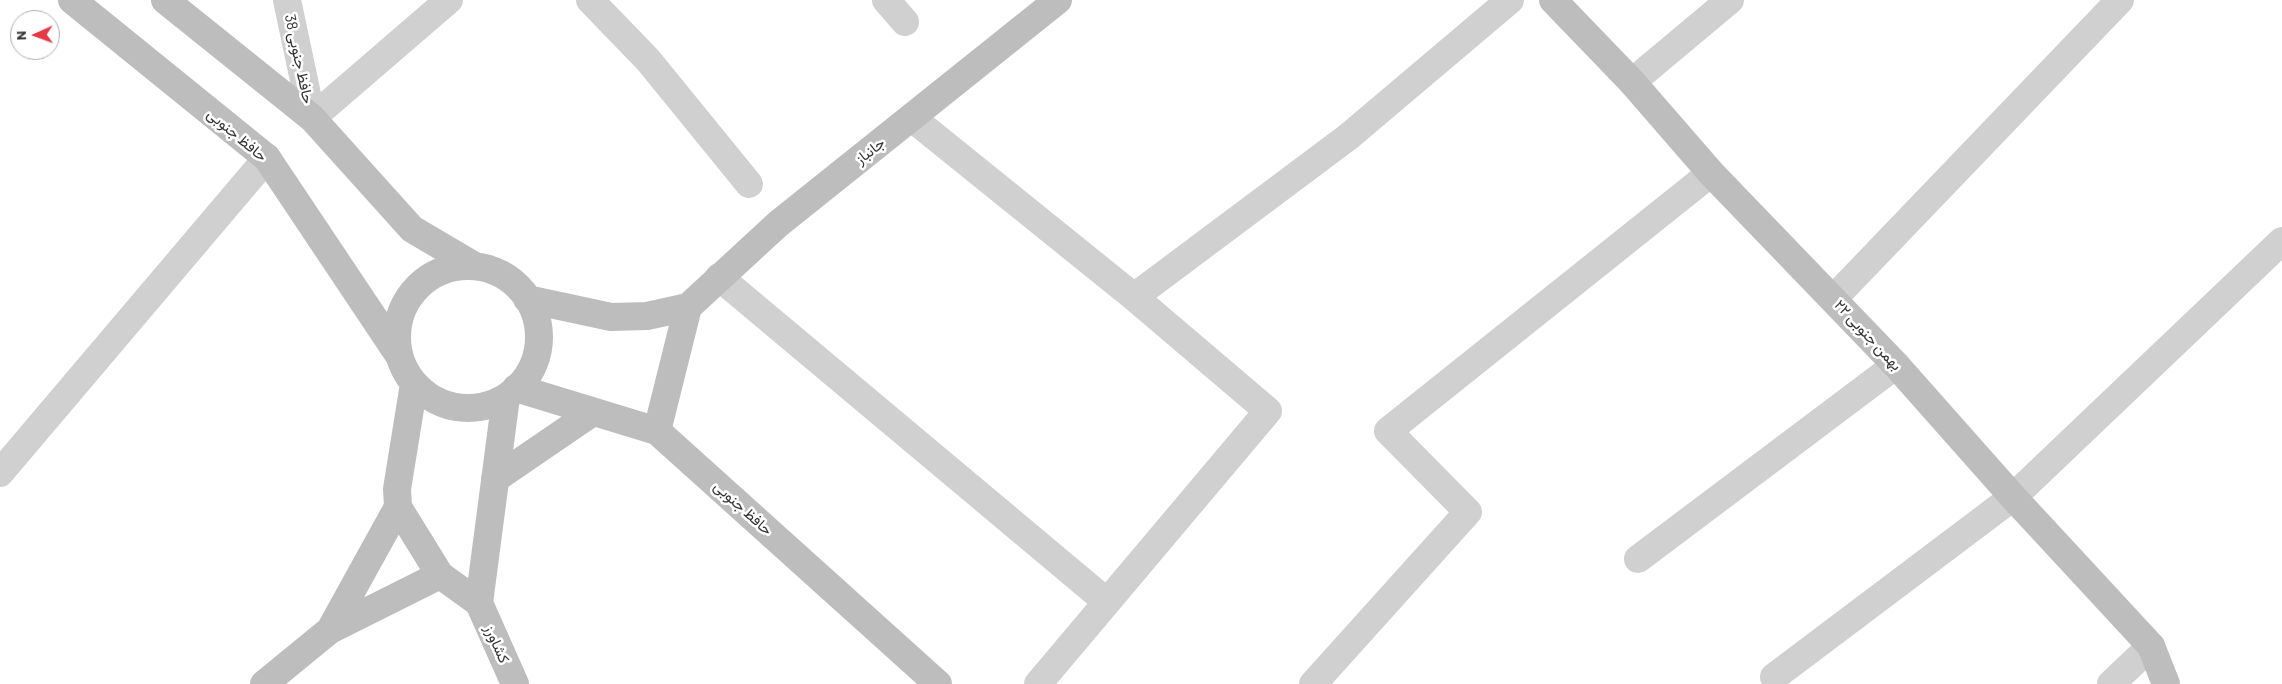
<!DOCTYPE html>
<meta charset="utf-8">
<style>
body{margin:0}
#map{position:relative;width:2282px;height:684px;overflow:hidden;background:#fff;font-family:Barlow,sans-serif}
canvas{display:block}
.north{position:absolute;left:10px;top:10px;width:50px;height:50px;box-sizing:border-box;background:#fff;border:1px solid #adadad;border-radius:50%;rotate:268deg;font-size:14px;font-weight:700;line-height:20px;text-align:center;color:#333}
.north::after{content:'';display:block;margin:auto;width:18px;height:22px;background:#e63946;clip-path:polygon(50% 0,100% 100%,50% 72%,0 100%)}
</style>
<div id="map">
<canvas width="2282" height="684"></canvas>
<div class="north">N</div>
</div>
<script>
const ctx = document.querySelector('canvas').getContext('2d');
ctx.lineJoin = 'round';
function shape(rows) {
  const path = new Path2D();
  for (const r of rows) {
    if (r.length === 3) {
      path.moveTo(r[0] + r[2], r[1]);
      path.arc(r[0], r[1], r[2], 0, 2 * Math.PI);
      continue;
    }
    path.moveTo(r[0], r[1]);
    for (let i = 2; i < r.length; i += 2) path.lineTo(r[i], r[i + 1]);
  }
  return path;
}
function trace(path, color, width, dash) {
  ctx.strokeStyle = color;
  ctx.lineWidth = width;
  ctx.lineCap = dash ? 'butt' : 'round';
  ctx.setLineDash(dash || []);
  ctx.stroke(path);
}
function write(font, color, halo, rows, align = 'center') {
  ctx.font = font + ' Barlow,Vazirmatn,sans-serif';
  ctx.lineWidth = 5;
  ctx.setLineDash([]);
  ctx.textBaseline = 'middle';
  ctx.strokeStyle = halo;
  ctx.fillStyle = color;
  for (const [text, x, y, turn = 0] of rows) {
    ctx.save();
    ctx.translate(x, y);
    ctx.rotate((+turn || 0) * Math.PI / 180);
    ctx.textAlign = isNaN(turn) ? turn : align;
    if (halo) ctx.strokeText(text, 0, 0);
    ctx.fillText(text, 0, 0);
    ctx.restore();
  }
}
trace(shape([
 [287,0,312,118,449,0],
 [590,0,648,60,749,184],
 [886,0,905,22],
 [1632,82,1730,0],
 [912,118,1134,297,1268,411,1038,684],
 [719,277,1107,602],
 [1134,297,1348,137,1510,0],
 [1834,298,2120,0],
 [0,473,267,158],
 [1638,559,1896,365],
 [1774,677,2013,497,2282,241],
 [1313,684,1468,512,1388,431,1711,173],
 [2111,684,2151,646]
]), '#d0d0d0', 28);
trace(shape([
 [72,0,267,158,398,354],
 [165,0,312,118,412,229,473,265],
 [1553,0,1632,82,1711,173,1896,365,2013,497,2151,646,2166,684],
 [468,337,71],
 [527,299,611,317,647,316,688,307],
 [688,307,778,224,1058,0],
 [516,388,657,431,938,684],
 [657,431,688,307],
 [495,479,593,412],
 [398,507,440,575],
 [479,603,506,397],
 [330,630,398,507,397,489,414,384],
 [264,684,330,630,440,575,479,603,515,684]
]), '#bdbdbd', 28);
write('15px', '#333', '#fff', [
 ["حافظ جنوبی 38",299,59,78],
 ["حافظ جنوبی",237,135,40],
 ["جانباز",870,151,-38],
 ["۲۲ بهمن جنوبی",1868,335,47],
 ["حافظ جنوبی",743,508,42],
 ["کشاورز",497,644,66]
]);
</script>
